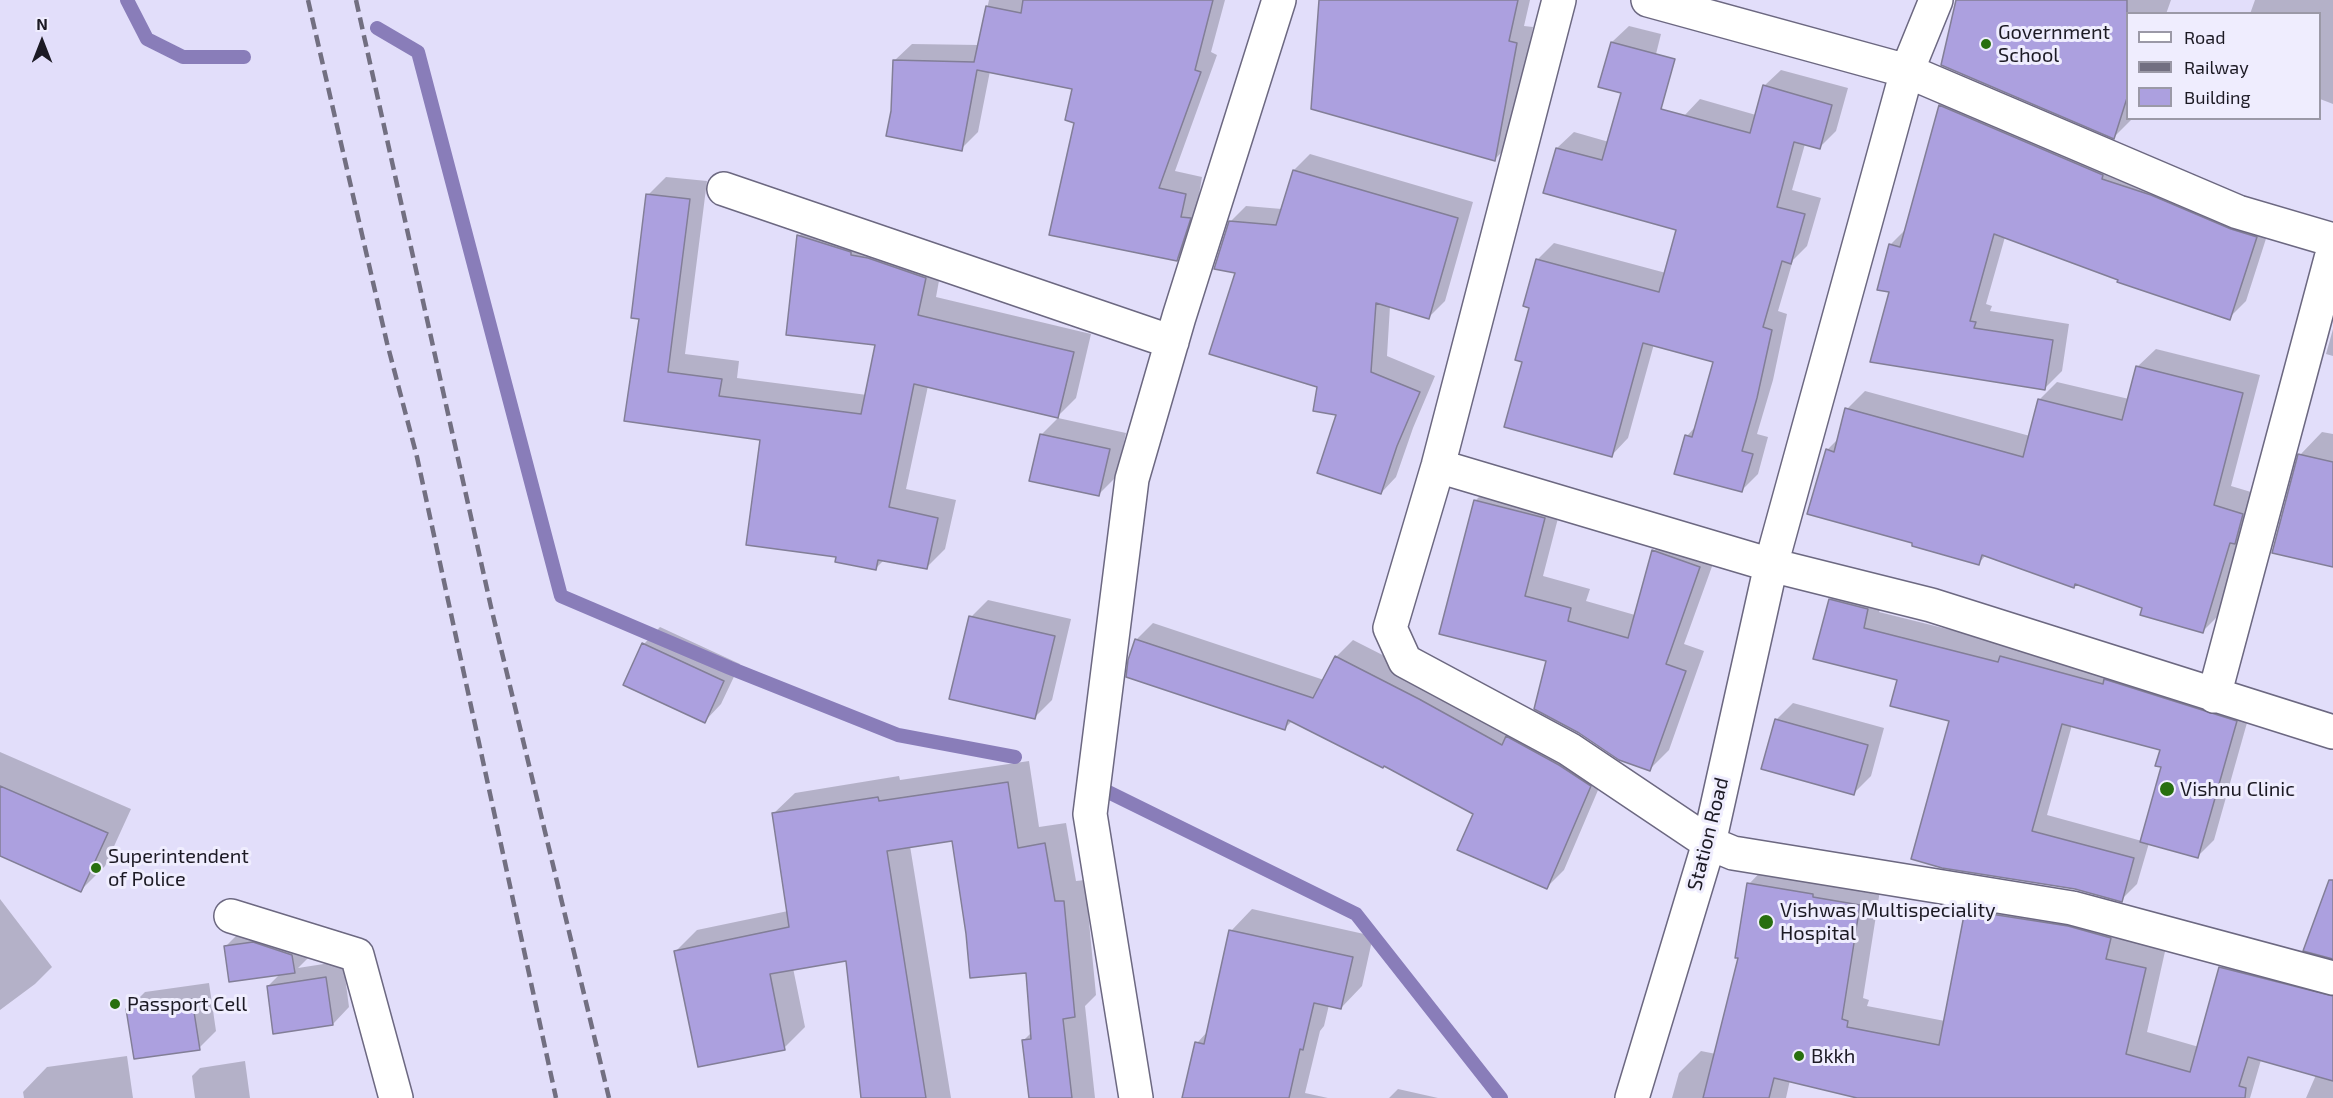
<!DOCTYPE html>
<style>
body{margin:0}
#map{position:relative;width:2333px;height:1098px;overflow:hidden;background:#e2defa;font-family:"Exo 2",sans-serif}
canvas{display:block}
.legend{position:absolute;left:2126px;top:12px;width:195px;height:108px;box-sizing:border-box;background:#efedfe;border:2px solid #9b99a7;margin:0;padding:8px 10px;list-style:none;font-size:18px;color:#1c1a24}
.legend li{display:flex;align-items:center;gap:12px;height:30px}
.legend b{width:30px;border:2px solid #9b99a7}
.north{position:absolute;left:12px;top:12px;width:60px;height:60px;-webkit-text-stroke:4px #efedfe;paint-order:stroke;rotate:0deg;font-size:16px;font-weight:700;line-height:24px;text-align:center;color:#1c1a24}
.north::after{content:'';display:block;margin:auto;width:21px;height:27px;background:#1c1a24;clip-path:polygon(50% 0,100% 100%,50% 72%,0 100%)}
</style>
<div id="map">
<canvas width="2333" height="1098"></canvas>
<ul class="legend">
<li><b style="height:8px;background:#fff"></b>Road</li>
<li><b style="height:8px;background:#726f81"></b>Railway</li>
<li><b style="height:16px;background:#aca0df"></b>Building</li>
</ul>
<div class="north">N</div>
</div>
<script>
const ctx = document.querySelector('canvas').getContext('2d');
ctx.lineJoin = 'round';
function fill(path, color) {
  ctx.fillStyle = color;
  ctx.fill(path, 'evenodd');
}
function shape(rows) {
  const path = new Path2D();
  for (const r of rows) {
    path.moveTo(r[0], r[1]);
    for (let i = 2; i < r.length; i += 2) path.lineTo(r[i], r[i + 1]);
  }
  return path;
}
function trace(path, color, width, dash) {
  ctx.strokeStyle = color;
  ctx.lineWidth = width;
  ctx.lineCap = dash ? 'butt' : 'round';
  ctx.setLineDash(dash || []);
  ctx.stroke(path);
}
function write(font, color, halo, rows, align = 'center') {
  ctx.font = font + ' "Exo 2",sans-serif';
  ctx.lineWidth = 6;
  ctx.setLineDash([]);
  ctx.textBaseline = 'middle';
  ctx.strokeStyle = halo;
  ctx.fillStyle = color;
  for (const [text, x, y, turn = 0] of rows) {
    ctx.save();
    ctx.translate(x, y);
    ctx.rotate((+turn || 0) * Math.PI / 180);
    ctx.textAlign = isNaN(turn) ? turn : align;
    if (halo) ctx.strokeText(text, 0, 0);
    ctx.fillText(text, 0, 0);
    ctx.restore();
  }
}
fill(shape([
 [989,0,1225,0,1211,52,1217,55,1175,171,1202,177,1198,201,1207,201,1194,242,1176,259,1075,121,1074,88,990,71,978,132,961,149,893,111,894,61,912,44,979,45],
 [1326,0,1530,0,1524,26,1533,27,1511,143,1495,159],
 [1957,0,2171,0,2166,14,2128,14,2128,118,2133,118,2114,137],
 [2255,0,2333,0,2333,104,2320,99,2320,14,2250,14],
 [1629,26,1661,34,1650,78,1612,42],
 [1781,70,1848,88,1836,131,1820,147,1805,144,1792,190,1821,198,1807,246,1793,260,1778,311,1787,314,1773,380,1757,434,1768,437,1758,474,1741,491,1687,436,1696,426,1715,360,1654,344,1628,438,1612,455,1524,361,1537,260,1554,243,1666,273,1678,229,1557,148,1574,132,1609,142,1684,116,1700,99,1756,115,1764,86],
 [1957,89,2272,220,2246,301,2229,318,2005,237,1986,304,1992,306,1990,311,2069,324,2062,371,2045,388,1891,291,1890,245,1906,229,1941,106],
 [1310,154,1473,202,1445,301,1429,317,1390,306,1387,356,1435,376,1413,428,1396,477,1381,493,1338,414,1237,272,1230,222,1246,206,1282,209,1294,170],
 [666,177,707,181,685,354,739,361,737,378,867,395,877,344,799,236,817,217,943,259,936,297,1091,334,1076,398,1058,416,928,386,906,489,956,500,945,549,927,567,884,560,875,569,838,556,762,439,626,420,641,318,648,195],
 [2333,329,2333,356,2326,354],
 [2156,349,2260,375,2231,486,2261,495,2221,613,2202,632,2077,583,2074,586,1986,555,1979,563,1914,542,1827,450,1839,438,1847,409,1865,391,2030,436,2039,400,2057,382,2129,399,2137,367],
 [1058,418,1126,433,1116,477,1099,494,1041,435],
 [2322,432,2333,434,2333,565,2300,455],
 [1495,481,1563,499,1543,576,1590,589,1586,601,1635,615,1654,551,1673,531,1719,547,1684,644,1704,651,1669,750,1650,769,1548,660,1475,501],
 [1846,584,1884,593,1879,612,2252,705,2214,840,2198,856,2149,843,2137,884,2121,900,2075,888,1943,867,1951,720,1899,679,1830,599],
 [2072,725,2161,749,2162,766,2142,841,2047,815],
 [988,600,1071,619,1052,700,1035,717,971,617],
 [1153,623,1324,680,1336,657,1353,640,1607,769,1564,870,1547,887,1475,813,1385,764,1292,721,1285,728,1136,640],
 [660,627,740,664,721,704,705,721,644,644],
 [1793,703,1884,728,1871,776,1854,793,1776,720],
 [0,752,131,809,105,866,81,890,0,854],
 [1029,761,1039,827,1066,823,1076,881,1085,880,1096,995,1085,1006,1095,1098,1030,1098,1024,1040,1032,1032,1027,972,968,934,953,840,910,846,951,1098,862,1098,847,960,793,968,805,1027,784,1048,676,951,697,930,788,911,773,814,795,793,899,776,900,780],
 [1770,862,1881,884,1863,998,1869,1000,1867,1006,1945,1021,1966,910,1988,889,2166,947,2147,1032,2199,1047,2221,968,2242,946,2333,970,2333,1098,2306,1098,2316,1075,2261,1060,2250,1098,1873,1098,1790,1080,1786,1098,1672,1098,1679,1073,1701,1051,1716,1054,1740,957,1749,884],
 [0,899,52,967,35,984,0,1010],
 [1252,909,1373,936,1362,986,1341,1008,1329,1005,1324,1026,1320,1031,1305,1093,1328,1098,1184,1098,1197,1043,1208,1031,1231,931],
 [242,930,311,955,298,968,343,961,349,1007,333,1024,268,986,281,973,225,947],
 [209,983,216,1031,199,1048,128,1009,145,992],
 [127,1056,133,1098,24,1098,23,1092,47,1067],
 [245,1061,250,1098,195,1098,192,1076,200,1068],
 [1398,1089,1438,1098,1389,1098]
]), '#0003');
trace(shape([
 [127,0,147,39,183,57,244,57],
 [377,28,418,52,561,596,730,668,898,735,1015,757],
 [1094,785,1356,914,1501,1098]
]), '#897db9', 14);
const building = shape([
 [1023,0,1213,0,1195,70,1201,72,1159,188,1186,194,1181,217,1191,218,1177,261,1049,235,1074,123,1065,120,1072,89,977,70,962,151,886,136,891,111,893,60,974,62,986,6,1021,13,1023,0],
 [1319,0,1518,0,1509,41,1517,43,1495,161,1311,109,1319,0],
 [1956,0,2127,0,2127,98,2114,139,1941,65,1956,0],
 [1611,42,1675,59,1661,109,1750,133,1763,85,1832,105,1820,149,1794,142,1777,207,1805,214,1791,264,1782,261,1763,327,1772,330,1757,398,1742,451,1753,454,1742,492,1674,474,1685,435,1692,437,1713,362,1643,343,1612,457,1504,427,1522,362,1515,360,1529,308,1523,306,1536,259,1659,292,1676,230,1543,193,1556,148,1602,160,1621,93,1598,87,1611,42],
 [1939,105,2103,175,2102,179,2151,195,2231,229,2257,237,2230,320,2117,282,2118,280,1994,234,1970,321,1976,322,1974,328,2053,340,2045,390,1870,362,1889,292,1877,290,1889,244,1900,247,1939,105],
 [1293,170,1458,218,1429,319,1376,303,1371,372,1420,392,1397,446,1381,494,1317,473,1336,415,1313,411,1317,387,1209,354,1235,273,1214,269,1229,221,1276,225,1293,170],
 [646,194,690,199,668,372,722,379,719,396,861,414,875,345,786,335,797,235,851,252,851,255,868,258,926,278,918,315,1074,352,1058,418,914,384,889,507,938,518,927,569,878,560,876,570,835,562,836,557,746,545,760,440,624,421,639,319,631,318,646,194],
 [2136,366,2243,393,2214,505,2243,514,2235,544,2230,543,2203,633,2140,615,2142,608,2075,584,2074,588,1982,555,1979,565,1912,546,1912,543,1807,514,1826,449,1834,452,1845,408,2023,457,2038,399,2122,420,2136,366],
 [1040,434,1110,449,1099,496,1029,481,1040,434],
 [2298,454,2333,462,2333,567,2272,553,2298,454],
 [1474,500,1545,518,1525,596,1571,608,1568,621,1628,638,1652,550,1700,567,1666,664,1686,671,1650,771,1619,760,1579,733,1534,709,1546,661,1439,634,1474,500],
 [1829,599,1868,609,1864,628,1998,662,2000,656,2103,684,2104,679,2237,721,2198,858,2140,842,2161,767,2155,766,2160,750,2062,724,2032,831,2134,858,2122,902,2075,889,1942,868,1911,859,1949,721,1890,706,1897,680,1813,659,1829,599],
 [969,616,1055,636,1035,719,949,699,969,616],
 [1135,639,1313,698,1335,656,1419,699,1502,745,1506,736,1559,765,1591,786,1547,889,1457,850,1473,814,1384,766,1383,768,1288,720,1285,730,1126,677,1128,660,1135,639],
 [642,643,724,681,705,723,623,685,642,643],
 [1775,719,1868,745,1854,795,1761,769,1775,719],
 [1008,782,1018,848,1045,843,1055,901,1064,901,1075,1017,1063,1019,1072,1098,1029,1098,1022,1040,1031,1039,1026,973,970,978,966,934,952,841,887,851,926,1098,861,1098,846,961,770,974,785,1050,698,1067,674,951,789,927,772,813,878,797,879,801,1008,782],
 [0,786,108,833,81,892,0,856,0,786],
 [2329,880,2333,880,2333,959,2303,951,2329,880],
 [1747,883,1813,894,1813,897,1860,905,1842,1019,1848,1021,1847,1027,1939,1045,1965,910,2068,926,2111,938,2106,959,2146,968,2126,1054,2190,1072,2219,967,2333,996,2333,1081,2248,1057,2239,1086,2246,1088,2245,1098,1857,1098,1774,1078,1769,1098,1703,1098,1738,958,1735,958,1747,883],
 [1229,930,1353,957,1341,1009,1314,1003,1303,1050,1300,1049,1289,1098,1182,1098,1195,1042,1204,1044,1229,930],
 [253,942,292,955,295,973,229,982,224,946,253,942],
 [326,977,333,1025,273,1034,267,986,326,977],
 [192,999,200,1050,134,1059,126,1009,192,999]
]);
fill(building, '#aca0df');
trace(building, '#827e97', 1.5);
const minor = shape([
 [1559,0,1438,466,1390,628,1405,661,1569,749,1709,843,1733,853,2072,908,2333,978],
 [1648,0,1907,71,2238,212,2333,240],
 [724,189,1172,342],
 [1438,466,1771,565,1931,605,2333,732],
 [2214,696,2333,251],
 [231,916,357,955,396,1098],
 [1136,1098,1090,814,1132,479,1179,317,1279,0],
 [1632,1098,1709,843,1771,565,1907,71,1936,0]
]);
trace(minor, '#6c6881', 36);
trace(minor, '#fff', 33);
trace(shape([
 [308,0,387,343,417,457,556,1098],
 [356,0,491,607,609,1098]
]), '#726f81', 4.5, [12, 6]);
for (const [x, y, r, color] of [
 [1986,44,6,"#286f0f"],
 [2167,789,8,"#286f0f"],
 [96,868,6,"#286f0f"],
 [1766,922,8,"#286f0f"],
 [115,1004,6,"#286f0f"],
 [1799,1056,6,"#286f0f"]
]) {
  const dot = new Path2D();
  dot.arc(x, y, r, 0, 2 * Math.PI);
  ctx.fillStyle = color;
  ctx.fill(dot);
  trace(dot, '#efedfe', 2);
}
write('20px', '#1c1a24', '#efedfe', [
 ["Government",1998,32],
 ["School",1998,55],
 ["Vishnu Clinic",2180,789],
 ["Superintendent",108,856],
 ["of Police",108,879],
 ["Vishwas Multispeciality",1780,910],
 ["Hospital",1780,933],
 ["Passport Cell",127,1004],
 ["Bkkh",1811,1056]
], 'left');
write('20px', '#1c1a24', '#efedfe', [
 ["Station Road",1708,834,-76]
]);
</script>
